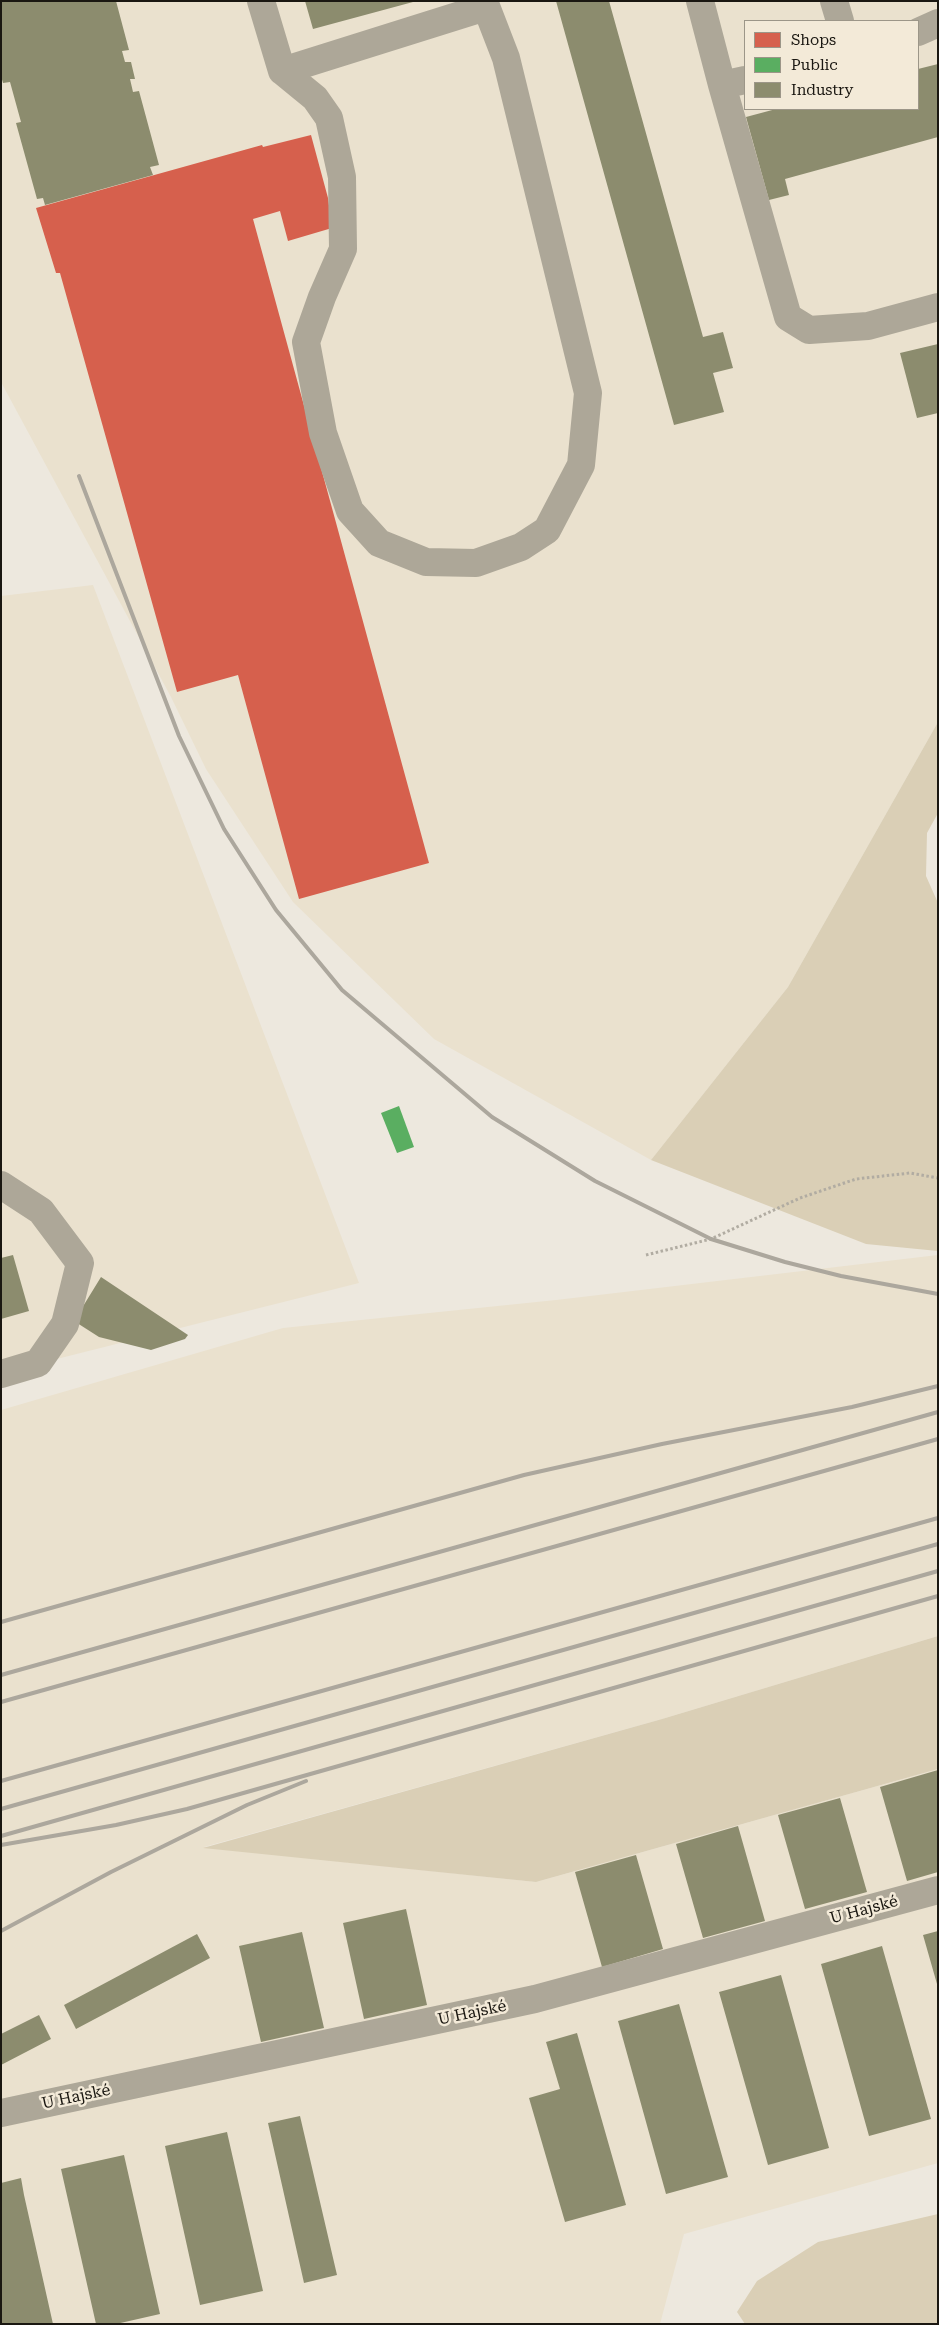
<!DOCTYPE html>
<meta charset="utf-8">
<style>
body{margin:0}
#map{position:relative;width:939px;height:2325px;overflow:hidden;background:#ede8de;font-family:"Roboto Serif",serif}
canvas{display:block}
.frame{position:absolute;inset:0;border:2px solid #1a1711;pointer-events:none}
.legend{position:absolute;left:744px;top:20px;width:175px;height:90px;box-sizing:border-box;background:#f3ead8;border:1px solid #9c9688;margin:0;padding:6px 9px;list-style:none;font-size:15px;color:#1a1711}
.legend li{display:flex;align-items:center;gap:10px;height:25px}
.legend b{width:25px;border:1px solid #9c9688}
</style>
<div id="map">
<canvas width="939" height="2325"></canvas>
<div class="frame"></div>
<ul class="legend">
<li><b style="height:14px;background:#d6604d"></b>Shops</li>
<li><b style="height:14px;background:#5aae61"></b>Public</li>
<li><b style="height:14px;background:#8c8c6e"></b>Industry</li>
</ul>
</div>
<script>
const ctx = document.querySelector('canvas').getContext('2d');
ctx.lineJoin = 'round';
function fill(path, color) {
  ctx.fillStyle = color;
  ctx.fill(path, 'evenodd');
}
function shape(rows) {
  const path = new Path2D();
  for (const r of rows) {
    path.moveTo(r[0], r[1]);
    for (let i = 2; i < r.length; i += 2) path.lineTo(r[i], r[i + 1]);
  }
  return path;
}
function trace(path, color, width, dash) {
  ctx.strokeStyle = color;
  ctx.lineWidth = width;
  ctx.lineCap = dash ? 'butt' : 'round';
  ctx.setLineDash(dash || []);
  ctx.stroke(path);
}
function write(font, color, halo, rows, align = 'center') {
  ctx.font = font + ' "Roboto Serif",serif';
  ctx.lineWidth = 5;
  ctx.setLineDash([]);
  ctx.textBaseline = 'middle';
  ctx.strokeStyle = halo;
  ctx.fillStyle = color;
  for (const [text, x, y, turn = 0] of rows) {
    ctx.save();
    ctx.translate(x, y);
    ctx.rotate((+turn || 0) * Math.PI / 180);
    ctx.textAlign = isNaN(turn) ? turn : align;
    if (halo) ctx.strokeText(text, 0, 0);
    ctx.fillText(text, 0, 0);
    ctx.restore();
  }
}
fill(shape([
 [1,1,938,1,938,722,788,987,651,1160,434,1039,293,902,206,769,171,697,1,382],
 [745,21,918,21,918,109,745,109],
 [93,585,359,1283,1,1373,1,596],
 [938,1255,938,1636,662,1719,204,1847,536,1882,938,1769,938,2163,684,2234,660,2324,1,2324,1,1410,283,1328,556,1300]
]), '#eae1ce');
fill(shape([
 [938,722,938,813,927,833,926,876,938,903,938,1251,866,1244,651,1160,788,987],
 [938,1636,938,1769,536,1882,203,1848,662,1719],
 [938,2214,938,2324,745,2324,737,2312,757,2281,818,2242]
]), '#dacfb6');
fill(shape([
 [311,135,328,198,332,228,288,241,280,211,253,219,429,863,299,899,238,675,177,692,60,273,56,273,36,208,262,145,263,147]
]), '#d6604d');
fill(shape([
 [399,1106,414,1147,397,1153,381,1113]
]), '#5aae61');
fill(shape([
 [1,1,116,1,129,50,122,51,125,62,131,62,135,79,130,79,133,92,139,91,159,165,150,167,153,175,45,205,43,198,37,199,16,123,21,122,10,82,3,83,1,76],
 [305,1,413,1,413,2,313,29],
 [556,1,609,1,703,337,723,332,733,368,713,373,724,412,674,425],
 [938,64,938,137,785,179,789,195,769,200,746,117,776,109,918,109,918,69],
 [938,344,938,413,917,418,900,353],
 [13,1255,29,1311,1,1319,1,1258],
 [101,1277,188,1335,185,1339,151,1350,99,1337,74,1321],
 [938,1770,938,1872,907,1881,880,1787],
 [840,1798,867,1892,805,1909,778,1815],
 [738,1826,765,1921,703,1938,676,1844],
 [636,1855,663,1949,602,1967,575,1872],
 [406,1909,427,2005,364,2019,343,1923],
 [938,1931,938,1984,937,1984,923,1935],
 [302,1932,324,2028,261,2042,239,1946],
 [197,1934,210,1958,76,2029,64,2005],
 [882,1946,931,2119,869,2136,821,1964],
 [781,1975,829,2148,768,2165,719,1992],
 [679,2004,728,2177,666,2194,618,2021],
 [39,2015,51,2039,1,2065,1,2034],
 [577,2033,626,2205,565,2222,529,2098,560,2089,546,2042],
 [300,2116,337,2275,304,2283,268,2123],
 [227,2132,263,2291,200,2305,165,2146],
 [124,2155,160,2314,116,2324,96,2324,61,2169],
 [21,2178,24,2195,53,2324,1,2324,1,2183]
]), '#8c8c6e');
trace(shape([
 [646,1255,711,1239,800,1198,856,1179,910,1173,938,1178]
]), '#b1aca2', 3, [2.5, 2.5]);
trace(shape([
 [261,1,282,71,315,98,329,118,342,177,343,249,322,297,306,342,323,433,350,511,379,543,426,562,476,563,521,547,547,530,581,465,588,393,506,58,484,1],
 [700,1,722,85,745,80],
 [834,1,840,21],
 [918,32,938,23],
 [282,71,486,7],
 [722,85,788,317,809,330,868,326,938,307],
 [1,1185,41,1211,80,1263,65,1324,38,1363,1,1374],
 [1,2113,535,1999,938,1890]
]), '#ada798', 28);
trace(shape([
 [79,476,179,736,224,829,276,910,342,990,492,1117,595,1181,711,1239,785,1262,841,1276,938,1294],
 [1,1622,524,1475,662,1444,852,1407,938,1386],
 [1,1675,938,1412],
 [1,1702,938,1439],
 [1,1781,938,1518],
 [1,1809,938,1544],
 [1,1836,938,1571],
 [1,1845,116,1825,187,1809,938,1596],
 [1,1931,111,1872,247,1805,306,1781]
]), '#aca79d', 4);
write('16px', '#1a1711', '#f3ead8', [
 ["U Hajské",864,1910,-15],
 ["U Hajské",472,2013,-12],
 ["U Hajské",76,2097,-12]
]);
</script>
